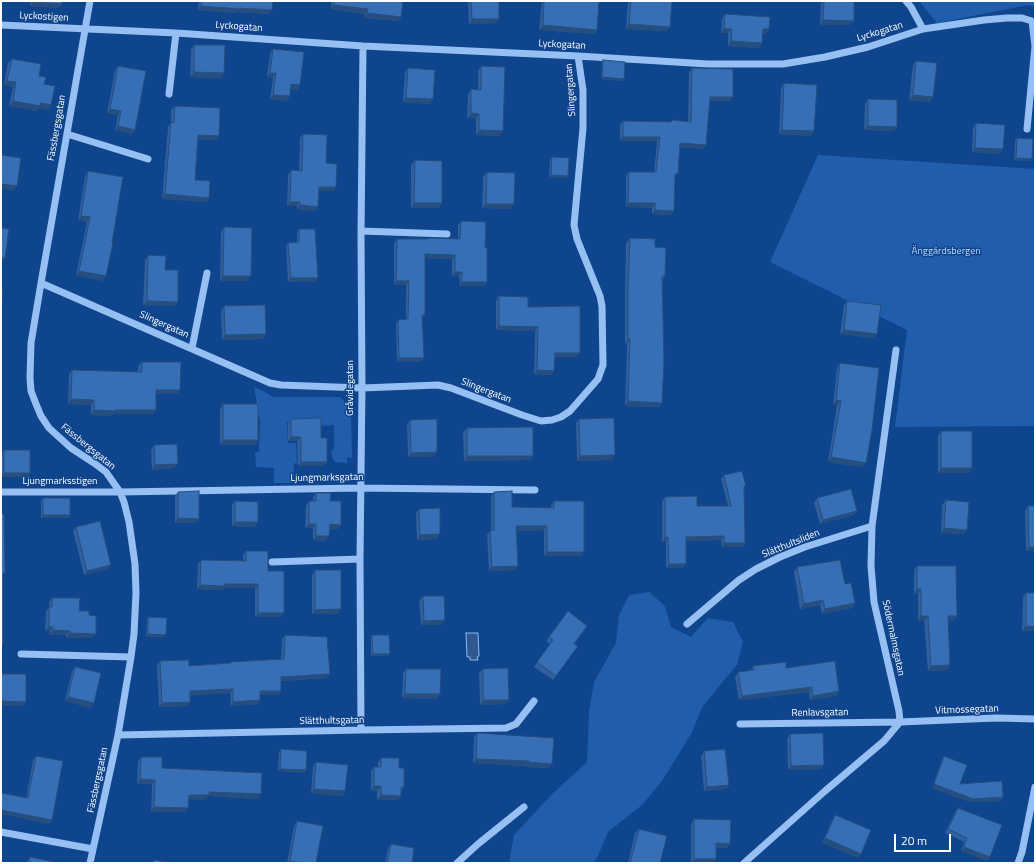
<!DOCTYPE html>
<meta charset="utf-8">
<style>
body{margin:0}
#map{position:relative;width:1036px;height:864px;overflow:hidden;background:#0f458c;font-family:"Titillium Web",sans-serif}
canvas{display:block}
.frame{position:absolute;inset:0;border:2px solid #fff;pointer-events:none}
.scale{position:absolute;left:894px;top:834px;width:57px;height:18px;box-sizing:border-box;border:2px solid #fff;border-top:0;padding-left:5px;font-size:12px;line-height:14px;white-space:nowrap;color:#fff;-webkit-text-stroke:3px #0f458c;paint-order:stroke}
</style>
<div id="map">
<canvas width="1036" height="864"></canvas>
<div class="frame"></div>
<div class="scale">20 m</div>
</div>
<script>
const ctx = document.querySelector('canvas').getContext('2d');
ctx.lineJoin = 'round';
function fill(path, color) {
  ctx.fillStyle = color;
  ctx.fill(path, 'evenodd');
}
function shape(rows) {
  const path = new Path2D();
  for (const r of rows) {
    path.moveTo(r[0], r[1]);
    for (let i = 2; i < r.length; i += 2) path.lineTo(r[i], r[i + 1]);
  }
  return path;
}
function trace(path, color, width, dash) {
  ctx.strokeStyle = color;
  ctx.lineWidth = width;
  ctx.lineCap = dash ? 'butt' : 'round';
  ctx.setLineDash(dash || []);
  ctx.stroke(path);
}
function write(font, color, halo, rows, align = 'center') {
  ctx.font = font + ' "Titillium Web",sans-serif';
  ctx.lineWidth = 3;
  ctx.setLineDash([]);
  ctx.textBaseline = 'middle';
  ctx.strokeStyle = halo;
  ctx.fillStyle = color;
  for (const [text, x, y, turn = 0] of rows) {
    ctx.save();
    ctx.translate(x, y);
    ctx.rotate((+turn || 0) * Math.PI / 180);
    ctx.textAlign = isNaN(turn) ? turn : align;
    if (halo) ctx.strokeText(text, 0, 0);
    ctx.fillText(text, 0, 0);
    ctx.restore();
  }
}
fill(shape([
 [919,1,1035,1,1035,6,1028,5,937,23],
 [818,155,1035,169,1035,426,895,427,907,330,770,262],
 [254,387,263,391,274,397,340,397,351,409,352,458,347,457,347,463,336,462,333,460,331,451,334,449,334,425,318,426,318,421,287,422,288,443,296,443,297,464,294,463,293,483,274,483,274,468,256,467,255,452,259,452,260,421],
 [649,592,665,606,671,627,691,637,708,618,733,622,743,642,737,665,720,685,703,706,691,734,662,781,642,805,608,832,598,856,593,863,509,863,514,835,551,795,587,762,589,711,594,682,616,643,619,615,629,595]
]), '#205eac');
const water = shape([
 [466,633,478,633,479,656,477,657,478,660,470,660,470,657,467,657,466,633]
]);
fill(water, '#31588e');
trace(water, '#87baf7', 1);
trace(shape([
 [90,1,41,283,31,343,30,378,31,391,36,404,41,416,49,428,71,448,94,463,106,472,120,492,124,502,129,522,135,564,136,593,134,634,131,657,118,735,90,863],
 [906,1,911,7,923,29],
 [1,25,176,33,363,46,578,56,708,64,783,64,825,57,868,47,923,29,984,20,1007,18,1022,18,1032,21,1035,46,1027,129],
 [169,94,176,33],
 [67,134,148,159],
 [361,231,447,234],
 [41,283,270,383,281,385,362,388,438,385,451,388,522,415,541,421,552,420,561,417,570,411,598,379,603,365,602,306,600,296,577,239,574,225,583,128,583,90,578,56],
 [192,348,207,273],
 [1,492,120,492,360,488,535,490],
 [272,562,360,559],
 [687,624,739,580,756,569,780,557,805,547,872,526],
 [21,654,131,657],
 [740,724,900,722,996,718,1035,719],
 [361,730,360,559,362,388,361,235,363,46],
 [118,735,361,730,506,728,516,724,534,701],
 [1,832,93,849],
 [457,863,478,844,524,807],
 [744,863,825,791,884,741,900,722,899,711,874,602,871,566,872,526,896,350],
 [1018,863,1022,852,1035,787]
]), '#96bff3', 7);
fill(shape([
 [30,1,62,1,59,8,30,6],
 [199,1,273,1,269,14,237,12,236,13,198,10],
 [332,1,403,1,401,17,398,21,364,18,365,14,331,9],
 [468,1,499,1,496,23,469,24],
 [542,1,599,1,597,30,594,34,539,30],
 [628,1,672,1,667,31,626,29],
 [821,1,854,1,854,21,850,25,820,25],
 [725,14,769,29,766,34,763,34,762,43,759,48,728,46,728,33,721,33,722,19],
 [194,45,224,73,221,78,190,77,191,49],
 [273,49,300,85,297,90,290,89,290,96,286,101,270,99,273,78,267,77,270,53],
 [12,59,39,76,44,84,51,105,48,110,39,108,37,111,9,106,13,87,4,85,8,63],
 [603,60,624,79,623,81,601,79,602,63],
 [916,61,933,97,930,102,909,100,913,65],
 [118,66,135,130,132,134,115,130,118,115,107,113,115,70],
 [481,66,500,136,476,135,476,118,467,118,468,94,471,89,478,90,478,71],
 [408,68,430,104,403,102,405,72],
 [692,68,733,97,730,101,709,101,706,145,703,149,680,147,675,178,674,211,671,215,652,214,652,208,626,207,626,176,629,172,654,172,657,141,620,141,620,125,623,121,671,122,672,120,688,122,689,72],
 [784,83,814,131,811,136,779,134,781,88],
 [868,99,897,127,893,131,864,130,865,104],
 [175,106,216,140,198,139,195,180,209,198,206,202,162,199,168,127,171,123,171,110],
 [976,123,1003,149,1000,154,972,152,973,128],
 [303,134,326,163,336,187,333,191,319,191,315,211,297,209,297,206,287,206,288,175,291,170,299,171,300,138],
 [1017,138,1030,161,1014,160,1015,141],
 [552,157,566,178,549,177,550,160],
 [415,160,442,203,439,208,411,208,411,165],
 [88,171,106,276,103,281,76,275,87,222,78,220,85,176],
 [487,172,511,209,482,208,483,177],
 [461,221,485,248,487,282,485,286,460,286,459,276,452,276,452,259,425,258,425,315,422,318,421,362,397,362,396,324,398,320,406,320,406,285,394,285,394,243,397,239,427,239,428,238,458,239,458,225],
 [224,227,248,281,220,281,221,232],
 [299,229,316,282,288,282,286,246,288,243,297,242,297,233],
 [630,238,655,247,665,276,663,279,662,403,659,407,625,406,627,344,625,344,625,290,626,243],
 [148,255,165,270,178,302,174,306,143,305,145,260],
 [499,296,528,307,577,357,555,357,552,375,534,375,535,331,496,330,496,301],
 [847,301,874,338,840,334,844,305],
 [224,306,266,334,263,339,222,340,221,311],
 [142,362,180,390,177,394,156,394,156,410,152,414,113,414,112,416,91,415,91,405,68,404,69,374,72,370,138,372,138,366],
 [840,363,866,463,863,467,828,462,837,405,833,405,837,368],
 [223,404,255,445,220,445,220,409],
 [291,419,321,438,327,462,324,466,298,466,297,441,288,441,288,423],
 [579,419,615,455,611,460,577,461,576,423],
 [410,420,434,457,408,457,407,424],
 [467,428,533,456,530,460,464,461,463,432],
 [941,431,972,468,969,473,938,473,938,436],
 [154,445,175,468,152,470,151,450],
 [4,450,30,473,27,477,1,477,1,454],
 [724,475,744,488,745,543,743,547,722,547,721,540,686,541,686,564,683,568,666,568,666,541,662,542,662,501,665,497,697,506,728,506,721,479],
 [178,492,199,519,195,523,175,523,175,496],
 [494,492,512,507,551,508,551,505,554,501,581,556,544,556,544,530,517,531,515,570,489,571,487,535,491,530,491,496],
 [316,493,330,501,341,525,338,529,330,529,326,541,313,540,313,528,305,528,306,506,309,501,313,501,313,497],
 [43,498,70,515,68,518,41,518,41,501],
 [817,498,857,511,854,515,820,524,814,503],
 [946,500,964,534,941,533,942,505],
 [235,501,254,527,232,526,232,505],
 [1028,506,1035,506,1035,551,1026,551,1025,511],
 [419,509,440,534,437,539,417,540,416,513],
 [76,527,108,569,84,575,73,531],
 [246,551,268,571,281,617,255,617,255,588,224,588,222,590,197,589,198,564,201,560,243,561,243,555],
 [917,566,957,616,953,621,948,621,947,670,928,671,924,621,918,621,918,594,914,594,914,570],
 [797,567,845,584,855,603,852,608,822,614,820,605,800,609,794,572],
 [315,570,338,614,312,614,312,575],
 [1026,593,1035,631,1022,631,1023,597],
 [423,596,442,625,421,625,419,601],
 [52,598,89,615,96,634,92,638,66,638,66,635,49,635,50,631,45,631,46,611,49,607,49,602],
 [568,611,575,644,578,646,553,680,534,667,550,644,546,641],
 [148,617,164,637,146,637,147,619],
 [285,635,327,678,281,681,281,691,278,695,260,695,260,700,258,704,231,706,230,693,190,695,190,702,187,706,159,707,157,665,160,661,189,666,230,663,231,662,281,659,282,639],
 [372,635,390,654,388,656,371,656,371,637],
 [753,666,786,668,839,691,836,696,810,700,809,692,739,700,735,677,738,672,750,671],
 [75,667,94,703,91,708,65,701,72,671],
 [406,669,437,699,402,698,403,673],
 [483,669,509,700,505,704,480,705,479,673],
 [477,733,552,764,549,768,525,767,525,766,473,763,474,737],
 [790,734,821,769,788,770,787,739],
 [281,749,305,773,278,771,279,752],
 [704,751,726,789,704,791,701,756],
 [36,756,52,820,49,824,26,798,33,760],
 [944,756,960,784,1003,797,1001,801,970,802,932,788,942,760],
 [141,757,162,768,258,799,208,796,206,800,189,799,188,808,185,812,151,812,152,784,137,784,138,761],
 [381,758,399,768,404,787,401,791,398,800,377,800,377,791,371,791,371,771,374,767,378,767,378,763],
 [316,762,345,791,342,796,311,793,313,767],
 [958,808,990,857,987,861,961,851,964,842,945,833,955,812],
 [835,815,858,858,822,843,832,820],
 [694,819,730,844,727,848,716,848,713,863,691,863,691,824],
 [297,821,316,863,287,863,294,826],
 [639,829,660,863,628,863,635,833],
 [391,844,412,863,385,863,388,848],
 [30,857,55,863,26,863]
]), '#2f5f9d');
fill(shape([
 [33,2,62,4,59,8,30,6],
 [334,5,368,9,365,14,331,9],
 [201,6,239,8,272,10,269,14,237,12,236,13,198,10],
 [367,13,401,17,398,21,364,18],
 [472,19,499,19,496,23,469,24],
 [823,20,854,21,850,25,820,25],
 [629,24,670,27,667,31,626,29],
 [543,25,597,30,594,34,539,30],
 [724,29,732,29,728,33,721,33],
 [763,29,769,29,766,34,760,34],
 [731,41,762,43,759,48,728,46],
 [194,72,224,73,221,78,190,77],
 [270,73,276,73,273,78,267,77],
 [602,77,624,79,623,81,601,79],
 [7,81,16,82,13,87,4,85],
 [291,84,300,85,297,90,288,89],
 [273,95,290,96,286,101,270,99],
 [913,95,933,97,930,102,909,100],
 [710,97,733,97,730,101,707,101],
 [406,98,433,99,430,104,403,102],
 [13,101,41,103,51,105,48,110,39,108,37,111,9,106],
 [110,109,121,111,118,115,107,113],
 [471,113,479,114,476,118,467,118],
 [118,126,135,130,132,134,115,130],
 [868,126,897,127,893,131,864,130],
 [479,130,503,131,500,136,476,135],
 [782,130,814,131,811,136,779,134],
 [198,135,219,136,216,140,195,139],
 [623,137,660,137,657,141,620,141],
 [680,143,706,145,703,149,677,147],
 [975,148,1003,149,1000,154,972,152],
 [1016,158,1032,159,1030,161,1014,160],
 [551,175,568,176,566,178,549,177],
 [1,184,17,186,14,190,1,189],
 [319,187,336,187,333,191,316,191],
 [165,194,209,198,206,202,162,199],
 [290,202,300,202,297,206,287,206],
 [414,203,442,203,439,208,411,208],
 [628,203,655,203,652,208,626,207],
 [486,204,514,204,511,209,482,208],
 [300,205,318,207,315,211,297,209],
 [655,210,674,211,671,215,652,214],
 [81,216,90,217,87,222,78,220],
 [425,254,455,255,452,259,422,258],
 [1,257,5,258,2,262,1,262],
 [79,271,106,276,103,281,76,275],
 [455,272,462,272,459,276,452,276],
 [223,276,251,276,248,281,220,281],
 [291,278,318,278,316,282,288,282],
 [396,281,409,281,406,285,394,285],
 [462,282,487,282,485,286,460,286],
 [147,301,178,302,174,306,143,305],
 [499,326,538,327,535,331,496,330],
 [844,330,877,334,874,338,840,334],
 [266,334,263,339,222,340,225,335],
 [628,339,630,339,627,344,625,344],
 [555,353,580,353,577,357,552,357],
 [399,358,424,358,421,362,397,362],
 [537,370,554,371,552,375,534,375],
 [156,390,180,390,177,394,153,394],
 [71,399,94,400,91,405,68,404],
 [836,400,841,401,837,405,833,405],
 [628,401,662,403,659,407,625,406],
 [94,410,156,410,152,414,113,414,112,416,91,415],
 [291,437,301,437,297,441,288,441],
 [223,440,258,440,255,445,220,445],
 [437,452,434,457,408,457,411,453],
 [615,455,611,460,577,461,580,456],
 [467,456,533,456,530,460,464,461],
 [831,457,866,463,863,467,828,462],
 [301,462,327,462,324,466,298,466],
 [178,464,175,468,152,470,155,465],
 [941,468,972,468,969,473,938,473],
 [4,473,30,473,27,477,1,477],
 [857,511,854,515,820,524,823,520],
 [43,515,70,515,68,518,41,518],
 [178,518,199,519,195,523,175,523],
 [235,522,258,522,254,527,232,526],
 [309,524,316,524,313,528,305,528],
 [330,524,341,525,338,529,327,529],
 [516,526,547,526,544,530,513,531],
 [944,528,967,530,964,534,941,533],
 [440,534,437,539,417,540,420,535],
 [316,536,329,536,326,541,313,540],
 [724,536,721,540,683,541,686,537],
 [668,537,666,541,662,542,665,538],
 [724,543,745,543,743,547,722,547],
 [1029,547,1035,547,1035,551,1026,551],
 [547,552,584,552,581,556,544,556],
 [669,564,686,564,683,568,666,568],
 [111,565,108,569,84,575,87,571],
 [518,566,515,570,489,571,492,567],
 [225,584,258,584,255,588,224,588,222,590,197,589,200,585],
 [917,589,921,589,918,594,914,594],
 [823,600,820,605,800,609,804,604],
 [855,603,852,608,822,614,825,609],
 [341,609,338,614,312,614,315,610],
 [258,613,284,613,281,617,255,617],
 [921,616,928,616,924,621,918,621],
 [948,616,957,616,953,621,944,621],
 [445,620,442,625,421,625,424,621],
 [1026,626,1035,627,1035,631,1022,631],
 [49,627,53,627,50,631,45,631],
 [53,630,70,631,66,635,49,635],
 [70,633,96,634,92,638,66,638],
 [148,634,166,635,164,637,146,637],
 [373,654,390,654,388,656,371,656],
 [950,665,947,670,928,671,931,666],
 [330,674,327,678,278,681,281,677],
 [812,687,809,692,739,700,742,696],
 [233,689,230,693,187,696,190,691],
 [260,691,281,691,278,695,257,695],
 [839,691,836,696,810,700,813,696],
 [405,694,440,694,437,699,402,698],
 [68,697,94,703,91,708,65,701],
 [260,700,258,704,231,706,233,702],
 [483,700,509,700,505,704,480,705],
 [1,701,26,702,23,706,1,706],
 [190,702,187,706,159,707,162,703],
 [476,759,529,761,525,766,473,763],
 [528,762,552,764,549,768,525,767],
 [824,765,821,769,788,770,791,766],
 [280,769,306,770,305,773,278,771],
 [140,779,155,780,152,784,137,784],
 [934,784,1003,797,1001,801,970,802,932,788],
 [729,785,726,789,704,791,707,787],
 [374,786,381,786,377,791,371,791],
 [314,789,345,791,342,796,311,793],
 [209,792,261,794,258,799,208,796,206,800,185,799,189,795],
 [381,795,401,796,398,800,377,800],
 [154,807,188,808,185,812,151,812],
 [1,810,52,820,49,824,1,814],
 [825,838,861,854,858,858,822,843],
 [716,843,730,844,727,848,713,848],
 [964,847,990,857,987,861,961,851],
 [694,859,716,859,713,863,691,863],
 [290,861,302,863,288,863]
]), '#264e7f');
const building = shape([
 [33,1,62,1,62,4,33,2,33,1],
 [202,1,273,1,272,10,239,8,239,9,201,6,202,1],
 [334,1,403,1,401,17,367,13,368,9,334,5,334,1],
 [471,1,499,1,499,19,472,19,471,1],
 [544,1,599,1,597,30,543,25,544,1],
 [631,1,672,1,670,27,629,24,631,1],
 [824,1,854,1,854,21,823,20,824,1],
 [725,14,770,17,769,29,763,29,762,43,731,41,732,29,724,29,725,14],
 [194,45,225,45,224,73,194,72,194,45],
 [273,49,304,52,300,85,291,84,290,96,273,95,276,73,270,73,273,49],
 [12,59,41,64,39,76,46,77,44,84,55,86,51,105,41,103,40,106,13,101,16,82,7,81,12,59],
 [603,60,625,62,624,79,602,77,603,60],
 [916,61,937,63,933,97,913,95,916,61],
 [118,66,146,71,135,130,118,126,121,111,110,109,118,66],
 [481,66,505,67,503,131,479,130,479,114,471,113,471,89,481,90,481,66],
 [408,68,435,70,433,99,406,98,408,68],
 [692,68,733,69,733,97,710,97,706,145,680,143,678,174,675,174,674,211,655,210,655,203,628,203,629,172,656,172,660,137,623,137,623,121,671,122,672,120,691,122,692,68],
 [784,83,817,85,814,131,782,130,784,83],
 [868,99,897,100,897,127,868,126,868,99],
 [175,106,220,108,219,136,198,135,195,180,210,181,209,198,165,194,171,122,174,123,175,106],
 [976,123,1005,125,1003,149,975,148,976,123],
 [303,134,327,135,326,163,337,164,336,187,319,187,318,207,300,205,300,202,290,202,291,170,302,171,303,134],
 [1017,138,1033,139,1032,159,1016,158,1017,138],
 [1,155,21,158,17,186,1,184,1,155],
 [552,157,569,158,568,176,551,175,552,157],
 [415,160,442,161,442,203,414,203,415,160],
 [88,171,123,177,112,242,113,243,106,276,79,271,90,217,81,216,88,171],
 [487,172,515,173,514,204,486,204,487,172],
 [461,221,486,222,485,248,487,248,487,282,462,282,462,272,455,272,455,255,425,254,425,315,422,315,424,358,399,358,398,320,408,319,409,281,396,281,397,239,428,239,428,238,460,239,461,221],
 [224,227,252,228,251,276,223,276,224,227],
 [1,228,9,229,5,258,1,257,1,228],
 [299,229,315,229,318,278,291,278,288,243,299,242,299,229],
 [630,238,655,239,655,247,666,248,665,276,662,276,664,361,662,403,628,401,630,339,628,339,628,286,630,238],
 [148,255,166,256,165,270,178,270,178,302,147,301,148,255],
 [1,290,3,290,1,309,1,290],
 [499,296,528,297,528,307,580,306,580,353,555,353,554,371,537,370,538,327,499,326,499,296],
 [847,301,881,305,877,334,844,330,847,301],
 [265,305,266,334,225,335,224,306,265,305],
 [142,362,181,362,180,390,156,390,156,410,115,410,115,411,94,410,94,400,71,399,72,370,142,372,142,362],
 [840,363,879,368,872,430,866,463,831,457,841,401,836,400,840,363],
 [223,404,258,404,258,440,223,440,223,404],
 [321,418,321,438,327,438,327,462,301,462,301,437,291,437,291,419,321,418],
 [614,418,615,455,580,456,579,419,614,418],
 [437,419,437,452,411,453,410,420,437,419],
 [533,427,533,456,467,456,467,428,533,427],
 [941,431,972,431,972,468,941,468,941,431],
 [177,444,178,464,155,465,154,445,177,444],
 [4,450,30,450,30,473,4,473,4,450],
 [742,471,746,486,744,486,745,543,724,543,724,536,686,537,686,564,669,564,668,537,665,538,665,497,697,496,697,506,731,506,724,475,742,471],
 [851,489,857,511,823,520,817,498,851,489],
 [199,491,199,519,178,518,178,492,199,491],
 [512,491,512,507,554,508,554,501,584,501,584,552,547,552,547,526,516,526,518,566,492,567,490,531,494,530,494,492,512,491],
 [316,493,331,493,330,501,341,501,341,525,330,524,329,536,316,536,316,524,309,524,309,501,316,501,316,493],
 [43,498,70,498,70,515,43,515,43,498],
 [946,500,969,502,967,530,944,528,946,500],
 [235,501,258,502,258,522,235,522,235,501],
 [1028,506,1035,506,1035,547,1029,547,1028,506],
 [440,508,440,534,420,535,419,509,440,508],
 [1,514,4,514,5,573,3,573,3,645,1,645,1,514],
 [100,521,111,565,87,571,76,527,100,521],
 [246,551,268,551,268,571,284,571,284,613,258,613,258,584,225,584,225,586,200,585,201,560,246,561,246,551],
 [840,560,845,584,851,583,855,603,825,609,823,600,804,604,797,567,840,560],
 [917,566,956,566,957,616,948,616,950,665,931,666,928,616,921,616,921,589,917,589,917,566],
 [315,570,341,570,341,609,315,610,315,570],
 [1026,593,1035,593,1035,627,1026,626,1026,593],
 [423,596,444,596,445,620,424,621,423,596],
 [52,598,80,598,79,611,89,611,89,615,96,616,96,634,70,633,70,631,53,630,53,627,49,627,49,607,52,607,52,598],
 [568,611,587,626,574,644,578,646,556,676,537,662,553,640,549,637,568,611],
 [148,617,167,618,166,635,148,634,148,617],
 [285,635,327,637,330,674,281,677,281,691,260,691,260,700,233,702,233,689,190,691,190,702,162,703,160,661,189,660,189,666,231,663,231,662,284,659,285,635],
 [372,635,389,635,390,654,373,654,372,635],
 [835,661,839,691,813,696,812,687,742,696,738,672,754,670,753,666,786,662,786,668,835,661],
 [75,667,101,673,94,703,68,697,75,667],
 [508,668,509,700,483,700,483,669,508,668],
 [406,669,441,669,440,694,405,694,406,669],
 [1,674,26,674,26,702,1,701,1,674],
 [477,733,554,738,552,764,528,762,529,761,476,759,477,733],
 [823,733,824,765,791,766,790,734,823,733],
 [281,749,307,751,306,770,280,769,281,749],
 [725,749,729,785,707,787,704,751,725,749],
 [36,756,63,761,52,820,1,810,1,793,28,798,36,756],
 [944,756,967,765,960,784,1002,781,1003,797,973,799,934,784,944,756],
 [141,757,162,757,162,768,262,773,261,794,209,792,209,795,189,795,188,808,154,807,155,780,140,779,141,757],
 [381,758,399,758,399,768,404,768,404,787,401,787,401,796,381,795,381,786,374,786,374,767,381,767,381,758],
 [316,762,348,765,345,791,314,789,316,762],
 [958,808,1002,825,990,857,964,847,967,838,948,829,958,808],
 [835,815,871,830,861,854,825,838,835,815],
 [694,819,731,820,730,844,716,843,716,859,694,859,694,819],
 [297,821,323,826,316,863,302,863,290,861,297,821],
 [639,829,667,836,660,863,630,863,639,829],
 [391,844,414,848,412,863,387,863,391,844],
 [30,857,55,862,55,863,28,863,30,857],
 [154,860,172,863,153,863,154,860]
]);
fill(building, '#376fb6');
trace(building, '#264e7f', 1);
write('10px', '#fff', '#0f458c', [
 ["Lyckostigen",44,17,3],
 ["Lyckogatan",239,27,4],
 ["Lyckogatan",880,32,-17],
 ["Lyckogatan",562,45,3],
 ["Slingergatan",571,90,-94],
 ["Fässbergsgatan",57,128,-80],
 ["Slingergatan",164,325,24],
 ["Gråvidegatan",351,388,-90],
 ["Slingergatan",486,391,21],
 ["Fässbergsgatan",88,447,39],
 ["Ljungmarksgatan",327,478,-1],
 ["Ljungmarksstigen",60,482],
 ["Slätthultsliden",791,544,-22],
 ["Södermalmsgatan",893,638,78],
 ["Vitmossegatan",967,710,-2],
 ["Renlavsgatan",820,713,-1],
 ["Slätthultsgatan",332,721,-1],
 ["Fässbergsgatan",98,780,-78]
]);
write('10px', '#bddafe', '#0f458c', [
 ["Änggårdsbergen",946,252]
]);
</script>
